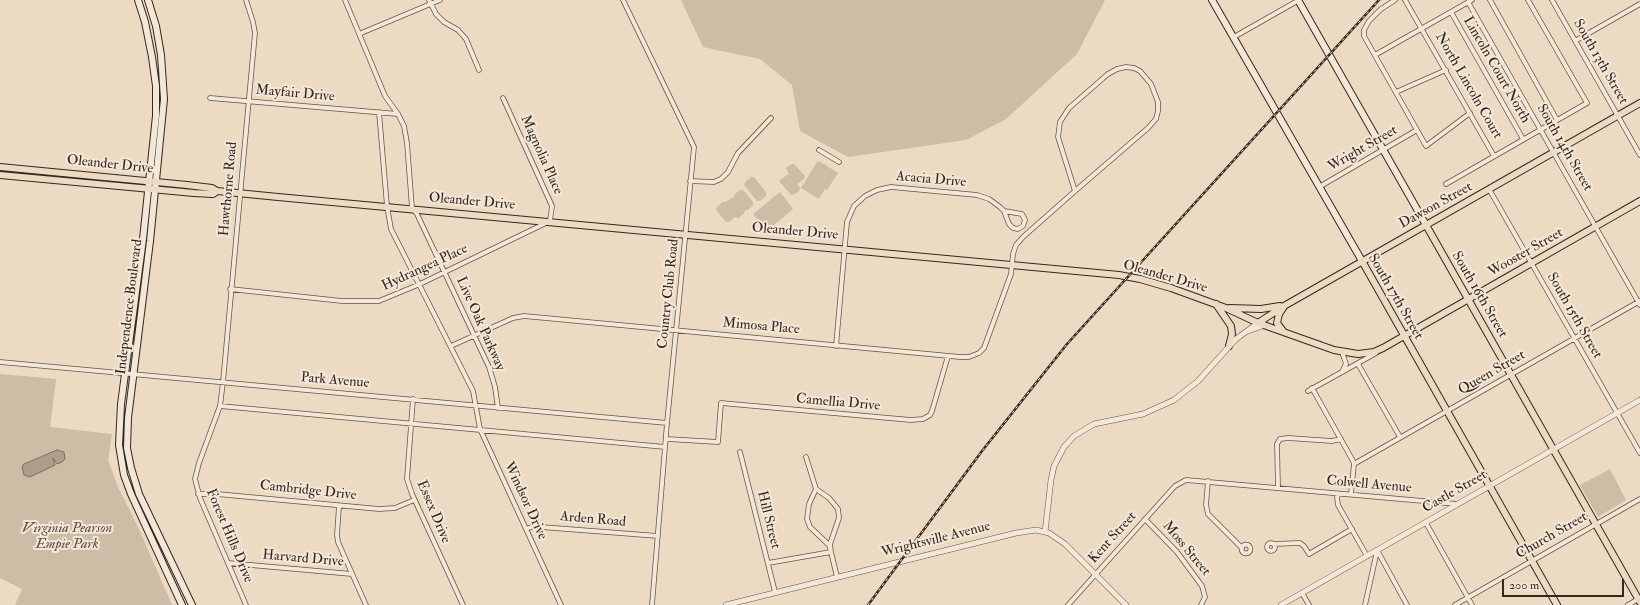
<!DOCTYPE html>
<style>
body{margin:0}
#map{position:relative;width:1640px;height:605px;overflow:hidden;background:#ecdbc2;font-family:"IM FELL Double Pica",serif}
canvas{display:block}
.scale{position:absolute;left:1502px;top:579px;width:122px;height:18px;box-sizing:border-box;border:2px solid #362620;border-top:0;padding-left:5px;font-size:12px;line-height:14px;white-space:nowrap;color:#362620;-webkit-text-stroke:3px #f3e8d7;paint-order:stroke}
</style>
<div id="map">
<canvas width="1640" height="605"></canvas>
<div class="scale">200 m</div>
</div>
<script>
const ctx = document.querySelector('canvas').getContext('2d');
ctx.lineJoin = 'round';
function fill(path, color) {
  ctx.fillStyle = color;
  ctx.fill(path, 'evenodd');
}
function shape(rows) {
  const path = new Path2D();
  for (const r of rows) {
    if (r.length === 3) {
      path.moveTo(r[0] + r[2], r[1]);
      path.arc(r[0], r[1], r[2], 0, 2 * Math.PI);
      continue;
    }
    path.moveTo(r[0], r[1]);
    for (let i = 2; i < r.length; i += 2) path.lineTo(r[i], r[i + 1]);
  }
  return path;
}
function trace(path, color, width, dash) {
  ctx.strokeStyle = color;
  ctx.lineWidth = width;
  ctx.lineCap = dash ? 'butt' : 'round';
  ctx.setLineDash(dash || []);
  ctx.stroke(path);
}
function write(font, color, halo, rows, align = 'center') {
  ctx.font = font + ' "IM FELL Double Pica",serif';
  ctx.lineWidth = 4;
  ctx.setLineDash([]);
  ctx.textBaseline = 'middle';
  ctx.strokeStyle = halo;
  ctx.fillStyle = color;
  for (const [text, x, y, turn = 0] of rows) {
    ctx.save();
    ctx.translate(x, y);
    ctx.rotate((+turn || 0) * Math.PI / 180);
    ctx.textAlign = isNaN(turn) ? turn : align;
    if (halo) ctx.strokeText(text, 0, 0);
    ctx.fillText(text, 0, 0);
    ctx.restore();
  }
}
fill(shape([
 [681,0,1105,0,1077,54,1006,119,966,140,848,157,800,131,792,85,760,59,703,47],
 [819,161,838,173,827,190,825,189,819,199,801,188,817,162],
 [792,164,794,164,805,176,804,179,797,184,800,188,799,191,793,195,791,195,779,181,787,175,789,175,786,168],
 [751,177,754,177,766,192,766,196,760,201,757,201,744,185,745,182],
 [740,190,743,190,753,202,753,205,748,210,745,210,745,212,739,218,735,217,729,222,726,222,716,210,717,207,722,202,725,202,734,197,735,194],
 [780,192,793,209,767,231,753,214],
 [0,374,56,379,50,427,112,434,108,460,118,487,139,529,172,605,15,605,22,589,0,578],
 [1610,469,1626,500,1598,517,1580,485]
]), '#cdbca6');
const water = shape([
 [57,450,64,452,65,459,62,462,57,464,53,458,55,465,30,477,24,475,22,467,24,464,57,450]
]);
fill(water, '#ae9d8b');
trace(water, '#7e6d60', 1);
const minor = shape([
 [246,0,253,22,255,33,223,382,220,406,199,463,195,479,200,498,246,605],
 [345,0,385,96,398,114,404,126,407,143,412,208,417,214,489,367,495,387,498,408],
 [429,0,436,14,444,22,458,30,466,39,479,70],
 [623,0,694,147,667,423,652,605],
 [1395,0,1381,9,1369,21,1364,30,1364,36,1426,146,1470,113],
 [1405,0,1494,156],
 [1490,0,1557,120],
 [1552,0,1640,155],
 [1468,2,1640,305],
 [1451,12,1523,139],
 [359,34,440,0],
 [1234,37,1299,0],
 [1575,41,1640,4],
 [1375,55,1472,0],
 [1126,67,1134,68,1140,71,1151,84,1158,102,1158,111,1156,119,1148,128,1075,191,1058,137,1060,122,1069,108,1108,74,1117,69,1126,67],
 [1396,92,1446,70],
 [210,98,398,114],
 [379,112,387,206,391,229,473,391,480,429,561,605],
 [819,150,839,162],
 [690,181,714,182,721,179,728,172,738,153,771,118],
 [1446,184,1587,103,1528,0],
 [1319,187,1417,130],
 [1489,189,1640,453],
 [230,289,342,301,379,301,420,284,550,221,552,206,503,98],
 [451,346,513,318,524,316,960,357,969,357,979,353,984,348,1011,274,1013,254,1016,245,1023,237,1075,191],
 [836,346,847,222,854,206,865,196,877,190,891,187,977,195,989,199,1000,207,1004,211,1009,224,1013,228,1018,229,1023,226,1025,220,1022,214,1004,211],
 [0,362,667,423],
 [1358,364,1400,437],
 [1342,372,1346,364,1342,352],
 [1312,388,1353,461,1354,464,1351,494],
 [1308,391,1376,353],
 [413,399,407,479,412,494,463,605],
 [220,406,665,447],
 [667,439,718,442,721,403,911,420,923,419,930,415,932,411,948,356],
 [740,452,775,592],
 [806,457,816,489,829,498,838,509,839,518,830,544,831,552,837,577],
 [1354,464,1640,301],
 [1208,481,1206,505,1208,514,1242,548],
 [1278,487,1277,444,1280,439,1288,438,1332,441,1341,439],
 [198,494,217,494,379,509,395,508,414,500],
 [1339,494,1337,497,1338,505,1367,556],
 [339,506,337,535,338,542,366,605],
 [1145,519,1177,552,1202,586,1205,597,1201,605],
 [1426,523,1472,605],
 [526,529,534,526,541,527,658,536],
 [1271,547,4],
 [1273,544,1300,543,1304,546,1309,554,1352,529],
 [1246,549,4.5],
 [1377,550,1407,605],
 [228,563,352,574],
 [768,563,831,552,829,545,810,527,807,519,809,504,816,489],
 [1302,593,1309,605],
 [1068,605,1175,486,1186,480,1457,504],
 [1365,605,1377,551],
 [1455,605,1640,499],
 [1628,605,1640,598]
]);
const tertiary = shape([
 [1248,331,1265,325],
 [1045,532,1051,480,1054,466,1064,447,1074,436,1094,424,1143,414,1174,400,1198,381,1236,339,1258,323],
 [726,605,1016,533,1036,530,1049,533,1065,544,1126,605],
 [1281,605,1640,400]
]);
const secondary = shape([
 [138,0,145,22,152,57,156,86,156,116,143,239,121,404,119,445,124,475,131,494,182,605],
 [148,0,156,26,161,55,164,99,150,241,128,418,127,448,131,468,139,494,192,605],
 [1212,0,1362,261],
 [1298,0,1426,225]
]);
const primary = shape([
 [0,167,187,185,212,188,217,191,278,197,1119,275,1140,279,1171,288,1226,308,1258,323,1334,350,1358,354,1374,352,1383,348,1640,201],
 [0,175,194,193,213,194,217,191],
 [1426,225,1640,602],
 [1362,261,1557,605],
 [1216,304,1231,326,1232,334,1229,346],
 [1230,308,1261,309,1280,306],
 [1283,308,1279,314,1277,323,1283,331],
 [1258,323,1284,306,1640,103]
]);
trace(minor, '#645348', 5.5);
trace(tertiary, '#645348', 6);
trace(secondary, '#362620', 8);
trace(primary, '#362620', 8);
trace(minor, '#f3e8d7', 4);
trace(tertiary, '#f3e8d7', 5);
trace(secondary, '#f3e8d7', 6);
trace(primary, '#ecdbc2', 6);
const rail = shape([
 [868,605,982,451,1067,344,1379,0]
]);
trace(rail, '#362620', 2.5);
trace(rail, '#f3e8d7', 1, [3]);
write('14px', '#362620', '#f3e8d7', [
 ["South 13th Street",1600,62,60],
 ["Lincoln Court North",1496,70,60],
 ["North Lincoln Court",1468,86,60],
 ["Mayfair Drive",295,94,5],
 ["South 14th Street",1564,148,60],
 ["Wright Street",1363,149,-30],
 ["Magnolia Place",541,155,66],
 ["Oleander Drive",110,165,6],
 ["Acacia Drive",931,180,5],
 ["Hawthorne Road",229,189,-85],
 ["Oleander Drive",472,202,5],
 ["Dawson Street",1436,206,-29],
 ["Oleander Drive",795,232,5],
 ["Wooster Street",1526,253,-30],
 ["Hydrangea Place",425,268,-25],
 ["Oleander Drive",1165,277,16],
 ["Country Club Road",669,294,-84],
 ["South 16th Street",1479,295,60],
 ["South 17th Street",1395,297,60],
 ["Independence Boulevard",130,307,-83],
 ["South 15th Street",1574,316,60],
 ["Live Oak Parkway",480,324,66],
 ["Mimosa Place",761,327,5],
 ["Queen Street",1492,373,-30],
 ["Park Avenue",335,381,5],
 ["Camellia Drive",838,403,5],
 ["Colwell Avenue",1369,485,5],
 ["Cambridge Drive",308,491,6],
 ["Castle Street",1455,492,-30],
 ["Windsor Drive",525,501,65],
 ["Essex Drive",433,512,67],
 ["Arden Road",593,520,5],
 ["Hill Street",768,520,76],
 ["Forest Hills Drive",229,536,67],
 ["Church Street",1552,536,-30],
 ["Kent Street",1113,538,-48],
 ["Wrightsville Avenue",936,540,-14],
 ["Moss Street",1186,549,50],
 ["Harvard Drive",303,559,5]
]);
write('italic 14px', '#5c4c42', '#f3e8d7', [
 ["Virginia Pearson",67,529],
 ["Empie Park",67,545]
]);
</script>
